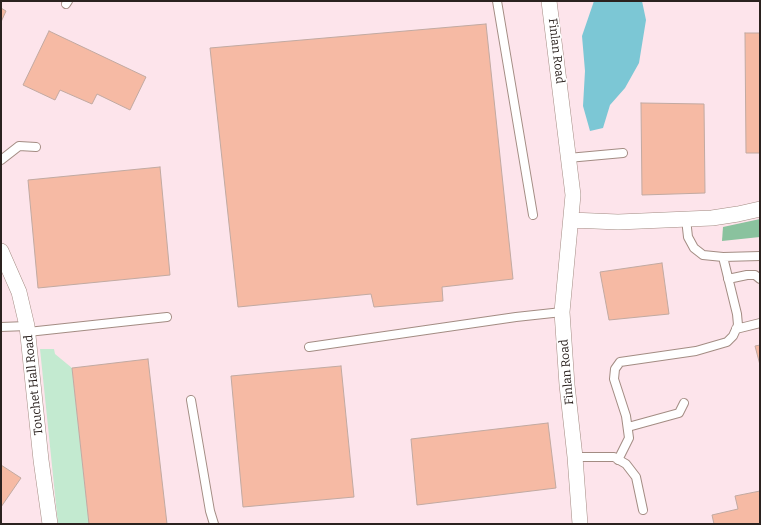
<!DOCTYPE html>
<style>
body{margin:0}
#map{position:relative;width:761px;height:525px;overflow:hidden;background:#fdf3ef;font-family:Bitter,serif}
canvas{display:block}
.frame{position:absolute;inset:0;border:2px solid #2b221f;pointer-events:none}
</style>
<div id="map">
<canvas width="761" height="525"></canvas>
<div class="frame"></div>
</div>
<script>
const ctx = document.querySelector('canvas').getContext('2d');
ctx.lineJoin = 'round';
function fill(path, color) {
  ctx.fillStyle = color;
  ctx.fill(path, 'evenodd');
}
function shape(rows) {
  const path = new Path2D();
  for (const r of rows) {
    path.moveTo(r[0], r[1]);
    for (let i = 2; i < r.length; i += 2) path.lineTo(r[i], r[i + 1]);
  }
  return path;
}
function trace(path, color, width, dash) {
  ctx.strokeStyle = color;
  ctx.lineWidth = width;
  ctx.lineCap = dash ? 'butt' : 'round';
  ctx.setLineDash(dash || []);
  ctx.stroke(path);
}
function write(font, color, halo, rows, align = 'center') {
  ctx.font = font + ' Bitter,serif';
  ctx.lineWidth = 3.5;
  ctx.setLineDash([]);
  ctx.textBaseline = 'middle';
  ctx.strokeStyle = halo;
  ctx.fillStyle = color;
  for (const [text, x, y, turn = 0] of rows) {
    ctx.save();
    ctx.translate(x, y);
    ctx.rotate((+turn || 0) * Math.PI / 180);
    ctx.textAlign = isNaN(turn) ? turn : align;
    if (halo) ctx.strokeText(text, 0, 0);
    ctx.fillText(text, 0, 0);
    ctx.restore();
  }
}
fill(shape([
 [1,1,760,1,760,524,1,524]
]), '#fde4eb');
fill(shape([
 [40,349,54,349,55,354,72,368,89,524,58,524]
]), '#c3ead0');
fill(shape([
 [760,219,760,237,722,241,723,227]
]), '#8ac29e');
fill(shape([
 [594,1,642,1,646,20,639,63,625,88,610,105,603,128,590,131,583,106,585,71,582,36]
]), '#7cc7d5');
const building = shape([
 [1,8,6,11,1,22,1,8],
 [486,24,513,279,442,287,443,301,374,307,371,294,238,307,210,48,486,24],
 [49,31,146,77,130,110,97,94,92,104,60,90,55,100,23,85,49,31],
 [745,33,760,33,760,153,746,153,745,33],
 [641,103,704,104,705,193,642,195,641,103],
 [160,167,170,275,38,288,28,180,160,167],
 [662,263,669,314,609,320,600,272,662,263],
 [760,345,760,365,755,346,760,345],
 [148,359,167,524,89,524,72,368,148,359],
 [341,366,354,497,243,507,231,376,341,366],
 [548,423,556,488,417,505,411,439,548,423],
 [1,465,21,478,1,507,1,465],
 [760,491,760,524,714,524,712,515,738,509,735,496,760,491]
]);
fill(building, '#f6baa4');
trace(building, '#c2aaa2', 1);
const service = shape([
 [497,1,533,215],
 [66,4,68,1],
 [568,158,623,153],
 [1,160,19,146,36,147],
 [686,219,688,237,694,248,703,255,723,257,760,256],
 [728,279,747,275,755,275,760,279],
 [1,327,27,326],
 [736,329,760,323],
 [28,332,167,317],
 [309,347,516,317,562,312],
 [191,400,210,511,214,524],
 [628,427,679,413,684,403],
 [575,457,614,457,626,464,636,477,643,510],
 [618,460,629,438,626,416,614,379,615,369,620,362,696,351,727,342,733,336,738,325,737,314,723,257]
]);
const minor = shape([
 [549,1,573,195,562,312,567,385,575,457,580,524],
 [571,220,618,222,712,218,738,214,760,209],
 [1,251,19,292,27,326,41,460,50,524]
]);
trace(service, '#a38c83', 10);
trace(minor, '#a38c83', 16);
trace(service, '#fff', 8);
trace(minor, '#fff', 15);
write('12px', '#2b221f', '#fff', [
 ["Finlan Road",556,51,83],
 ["Finlan Road",567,372,-95],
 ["Touchet Hall Road",34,385,-96]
]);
</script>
